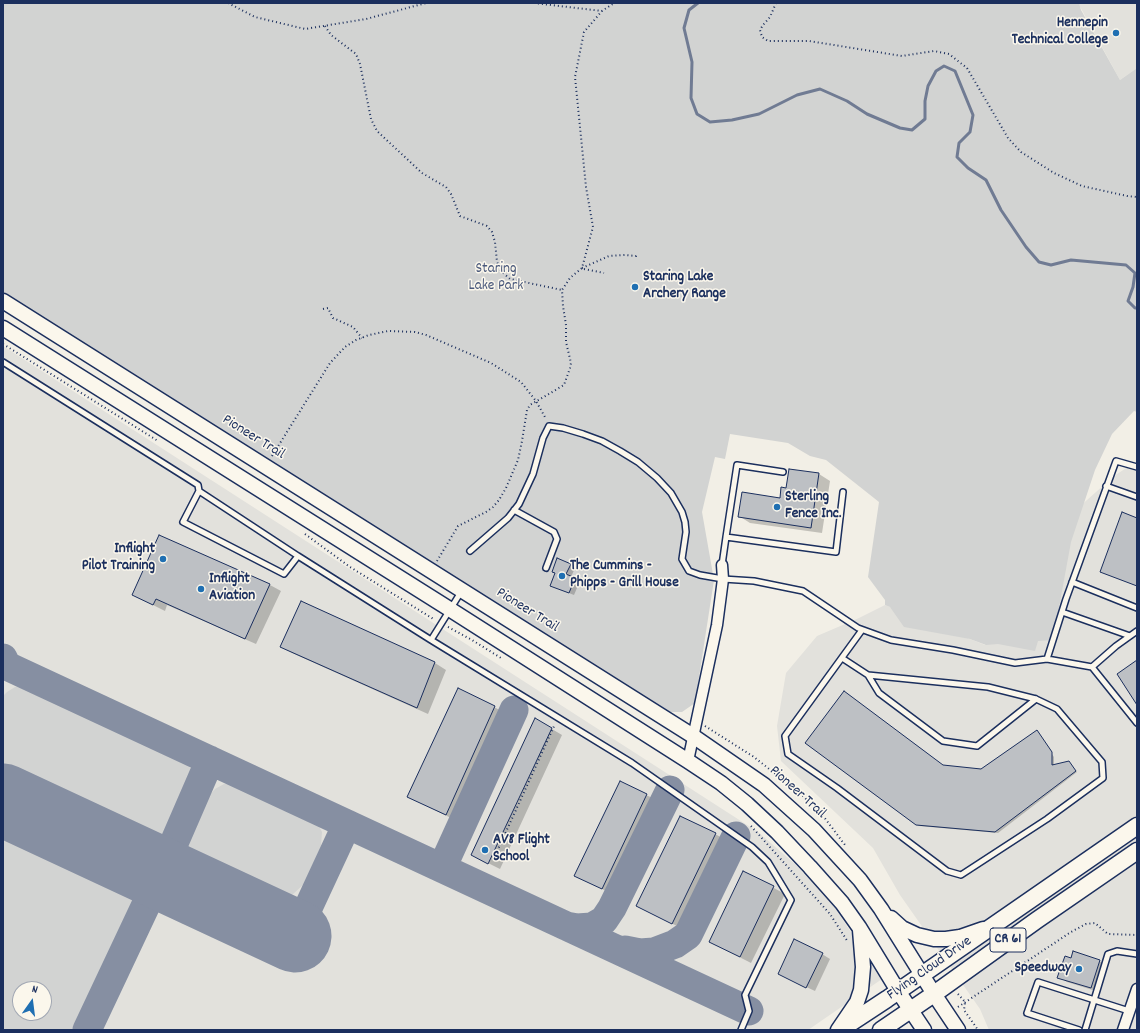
<!DOCTYPE html>
<style>
body{margin:0}
#map{position:relative;width:1140px;height:1033px;overflow:hidden;background:#f2efe6;font-family:Dekko,sans-serif}
canvas{display:block}
.frame{position:absolute;inset:0;border:4px solid #1b2f5e;pointer-events:none}
.north{position:absolute;left:12px;top:981px;width:40px;height:40px;box-sizing:border-box;background:#fbf7ec;border:1px solid #a1a7b3;border-radius:50%;rotate:14deg;font-size:11px;font-weight:700;line-height:16px;text-align:center;color:#1b2f5e}
.north::after{content:'';display:block;margin:auto;width:14px;height:18px;background:#1f6fb2;clip-path:polygon(50% 0,100% 100%,50% 72%,0 100%)}
</style>
<div id="map">
<canvas width="1140" height="1033"></canvas>
<div class="frame"></div>
<div class="north">N</div>
</div>
<script>
const ctx = document.querySelector('canvas').getContext('2d');
ctx.lineJoin = 'round';
function fill(path, color) {
  ctx.fillStyle = color;
  ctx.fill(path, 'evenodd');
}
function shape(rows) {
  const path = new Path2D();
  for (const r of rows) {
    path.moveTo(r[0], r[1]);
    for (let i = 2; i < r.length; i += 2) path.lineTo(r[i], r[i + 1]);
  }
  return path;
}
function trace(path, color, width, dash) {
  ctx.strokeStyle = color;
  ctx.lineWidth = width;
  ctx.lineCap = dash ? 'butt' : 'round';
  ctx.setLineDash(dash || []);
  ctx.stroke(path);
}
function write(font, color, halo, rows, align = 'center') {
  ctx.font = font + ' Dekko,sans-serif';
  ctx.lineWidth = 3;
  ctx.setLineDash([]);
  ctx.textBaseline = 'middle';
  ctx.strokeStyle = halo;
  ctx.fillStyle = color;
  for (const [text, x, y, turn = 0] of rows) {
    ctx.save();
    ctx.translate(x, y);
    ctx.rotate((+turn || 0) * Math.PI / 180);
    ctx.textAlign = isNaN(turn) ? turn : align;
    if (halo) ctx.strokeText(text, 0, 0);
    ctx.fillText(text, 0, 0);
    ctx.restore();
  }
}
fill(shape([
 [1078,3,1137,3,1137,68,1120,80],
 [3,346,758,832,795,864,835,908,882,979,808,1030,3,1030],
 [20,989,44,989,44,1013,20,1013],
 [1137,461,1137,1030,989,1030,980,1009,900,895,873,848,781,761,777,726,786,673,817,636,859,618,885,605,985,645,1064,566,1078,508,1114,476]
]), '#e2e1dc');
fill(shape([
 [3,3,1079,3,1081,10,1120,80,1137,68,1137,412,1134,411,1112,434,1095,470,1071,542,1053,640,1038,641,1035,651,998,644,986,645,970,639,904,627,890,607,885,605,885,600,868,577,879,502,826,460,810,456,788,443,730,434,725,459,715,457,702,512,714,580,695,703,682,712,669,712,3,293],
 [23,685,31,687,179,756,186,761,191,769,193,777,192,783,170,831,165,837,152,843,144,843,3,778,3,696,7,692,15,687],
 [231,783,241,785,312,818,318,824,322,832,321,846,304,884,293,894,284,899,265,899,197,867,191,863,188,856,188,841,209,796,215,789,224,784],
 [3,818,121,873,132,882,136,894,133,907,77,1030,3,1030],
 [20,989,44,989,44,1013,20,1013]
]), '#d2d3d2');
fill(shape([
 [790,470,819,474,830,481,822,533,750,523,739,516,781,499,787,489],
 [1137,519,1137,586,1101,572],
 [570,565,575,568,571,577,580,581,574,595,556,588,556,573],
 [270,585,281,591,256,644,167,605,165,611,133,595],
 [301,603,435,663,446,670,428,714,292,653,281,647],
 [494,707,505,713,457,821,409,797],
 [535,719,562,735,500,869,484,861],
 [1037,732,1054,757,1054,765,1069,762,1077,772,998,833,919,826,916,824,944,766,981,770],
 [646,795,657,800,612,894,586,881],
 [715,834,726,840,683,929,637,906],
 [744,872,785,894,751,963,710,942],
 [822,954,830,959,815,991,787,978],
 [1072,959,1099,961,1107,965,1099,992,1067,982,1059,977]
]), '#0003');
trace(shape([
 [698,3,689,10,684,28,692,62,691,98,697,114,710,122,732,120,759,114,797,95,820,89,847,101,867,114,900,128,912,130,925,119,925,101,928,86,936,71,944,66,955,71,973,115,970,132,959,143,957,157,968,168,986,180,1001,210,1026,247,1039,262,1051,265,1071,260,1126,265,1135,273,1133,287,1128,301,1135,308,1137,308]
]), '#707b93', 3);
trace(shape([
 [3,658,7,666,749,1011],
 [442,868,514,710],
 [566,926,577,928,592,927,604,920,612,908,670,790],
 [295,936,347,824],
 [625,950,640,953,654,952,675,944,688,935,736,836],
 [87,1030,161,873,210,760]
]), '#868fa2', 29);
trace(shape([
 [3,800,295,936]
]), '#868fa2', 73);
const building = shape([
 [789,469,819,473,811,528,738,517,742,492,780,498,781,487,786,488,789,469],
 [1122,512,1137,518,1137,586,1100,572,1122,512],
 [159,535,270,584,245,639,156,599,153,605,132,595,159,535],
 [557,558,571,564,566,574,575,578,569,593,550,586,555,573,552,572,557,558],
 [301,601,435,662,417,708,280,647,301,601],
 [1137,660,1137,705,1117,674,1137,660],
 [458,688,495,706,446,815,407,797,458,688],
 [844,691,943,765,981,769,1037,730,1052,752,1052,765,1069,761,1076,771,995,832,916,825,805,743,844,691],
 [535,718,552,728,488,864,471,855,535,718],
 [620,781,647,794,602,889,574,876,620,781],
 [680,816,716,833,672,924,636,906,680,816],
 [743,871,774,886,740,957,709,942,743,871],
 [794,939,823,953,806,988,778,974,794,939],
 [1073,951,1100,960,1091,988,1057,978,1065,956,1071,958,1073,951]
]);
fill(building, '#bdc0c4');
trace(building, '#1b2f5e', 1);
const lane = shape([
 [3,362,198,485,199,491,183,522,284,574,298,556,199,491],
 [1106,486,1137,497],
 [514,510,554,532,557,539,546,568],
 [726,537,737,465,783,472],
 [470,551,508,518,519,504,533,474,543,438,549,426,563,428,583,434,602,441,620,451,638,462,657,478,671,493,682,512,685,522,686,532,682,559,689,571,700,575,723,579,754,581,803,591,858,628,891,640,953,650,1015,663,1047,659,1092,667,1137,723],
 [298,556,431,640,632,763,752,847,768,862,791,900,745,995,749,1011,741,1030],
 [722,565,726,537,836,552,843,492],
 [1072,582,1137,608],
 [1062,612,1130,636],
 [431,640,461,592],
 [842,658,868,675,988,687,1036,699,1057,709,1102,762,1103,778,1047,819,961,875,947,871,837,788,788,754,785,736,862,630],
 [1047,659,1066,599,1116,461,1137,467],
 [1092,667,1116,646,1137,631],
 [868,675,879,693,943,741,977,746,1036,699],
 [1079,1030,1027,1013,1038,982,1129,1011],
 [1085,1030,1108,954,1117,951,1137,954]
]);
const street = shape([
 [688,761,717,625,723,579,722,565],
 [1123,1030,1137,989]
]);
const secondary = shape([
 [3,301,693,736,764,785,814,830,860,880,881,909,934,994,958,1030],
 [3,328,451,610,688,761,721,783,747,804,777,832,810,867,842,903,859,927,898,991,924,1030],
 [891,918,902,928,917,935,934,939,946,939,960,937,983,929],
 [838,1030,857,1002,861,990,863,967,860,930]
]);
const primary = shape([
 [840,1030,887,999,1137,826],
 [881,1030,934,994,1037,920,1137,851]
]);
trace(lane, '#1b2f5e', 8);
trace(street, '#1b2f5e', 13);
trace(secondary, '#1b2f5e', 17);
trace(primary, '#1b2f5e', 19);
trace(shape([
 [228,3,255,17,305,29,366,19,426,3],
 [534,3,602,11,614,3],
 [776,3,770,17,763,25,760,30,762,37,768,41,809,41,902,56,934,51,949,54,967,68,1008,138,1021,152,1054,173,1082,186,1127,196,1137,197],
 [325,26,331,35,356,54,360,64,371,119,377,131,422,173,446,187,451,194,460,216,487,226,492,232,495,242,497,262,501,271,510,279,562,290],
 [582,268,609,256,625,255,636,256,637,254],
 [584,269,604,273],
 [323,309,328,308,333,318,353,327,362,338],
 [3,344,158,441],
 [272,456,330,363,345,347,356,340,369,335,388,331,415,332,426,335,491,363,521,382,536,401,546,419],
 [305,534,350,567,435,620],
 [437,561,458,526,486,512,493,507,499,500,506,488,518,460,522,441,527,410,530,405,564,385,570,368,571,363,566,342,566,325,563,306,562,290,570,278,582,268,593,227,586,187,575,77,584,32,602,11],
 [448,627,472,640,501,658],
 [705,726,754,757,802,795,824,817,845,845],
 [751,826,830,914,848,942],
 [493,854,495,856,555,724],
 [958,994,965,1002,964,1010,978,1030],
 [958,1007,1071,932,1086,924,1095,923,1108,934,1137,935]
]), '#1b2f5e', 2, [1, 3]);
trace(lane, '#fbf7ec', 5);
trace(street, '#fbf7ec', 10);
trace(secondary, '#fbf7ec', 14);
trace(primary, '#fbf7ec', 16);
for (const [x, y, r, color] of [
 [1116,33,4,"#1f6fb2"],
 [635,287,4,"#1f6fb2"],
 [777,507,4,"#1f6fb2"],
 [163,559,4,"#1f6fb2"],
 [562,576,4,"#1f6fb2"],
 [201,589,4,"#1f6fb2"],
 [485,850,4,"#1f6fb2"],
 [1079,969,4,"#1f6fb2"]
]) {
  const dot = new Path2D();
  dot.arc(x, y, r, 0, 2 * Math.PI);
  ctx.fillStyle = color;
  ctx.fill(dot);
  trace(dot, '#fbf7ec', 1.5);
}
for (const [x, y, w] of [
 [1008,940,36]
]) {
  const box = new Path2D();
  box.roundRect(x - w / 2, y - 12, w, 24, 3);
  ctx.fillStyle = '#fbf7ec';
  ctx.fill(box);
  trace(box, '#1b2f5e', 1);
}
write('bold 14px', '#1b2f5e', null, [
 ["CR 61",1008,940]
]);
write('bold 15px', '#1b2f5e', '#fbf7ec', [
 ["Hennepin",1108,24,"right"],
 ["Technical College",1108,41,"right"],
 ["Staring Lake",643,278],
 ["Archery Range",643,295],
 ["Sterling",785,498],
 ["Fence Inc.",785,515],
 ["Inflight",155,550,"right"],
 ["Pilot Training",155,567,"right"],
 ["The Cummins -",570,567],
 ["Phipps - Grill House",570,584],
 ["Inflight",209,580],
 ["Aviation",209,597],
 ["AV8 Flight",493,841],
 ["School",493,858],
 ["Speedway",1071,969,"right"]
], 'left');
write('15px', '#49587b', '#fbf7ec', [
 ["Staring",496,270],
 ["Lake Park",496,287]
]);
write('15px', '#1b2f5e', '#fbf7ec', [
 ["Pioneer Trail",253,438,32],
 ["Pioneer Trail",527,611,32],
 ["Pioneer Trail",797,793,42],
 ["Flying Cloud Drive",930,969,-35]
]);
</script>
